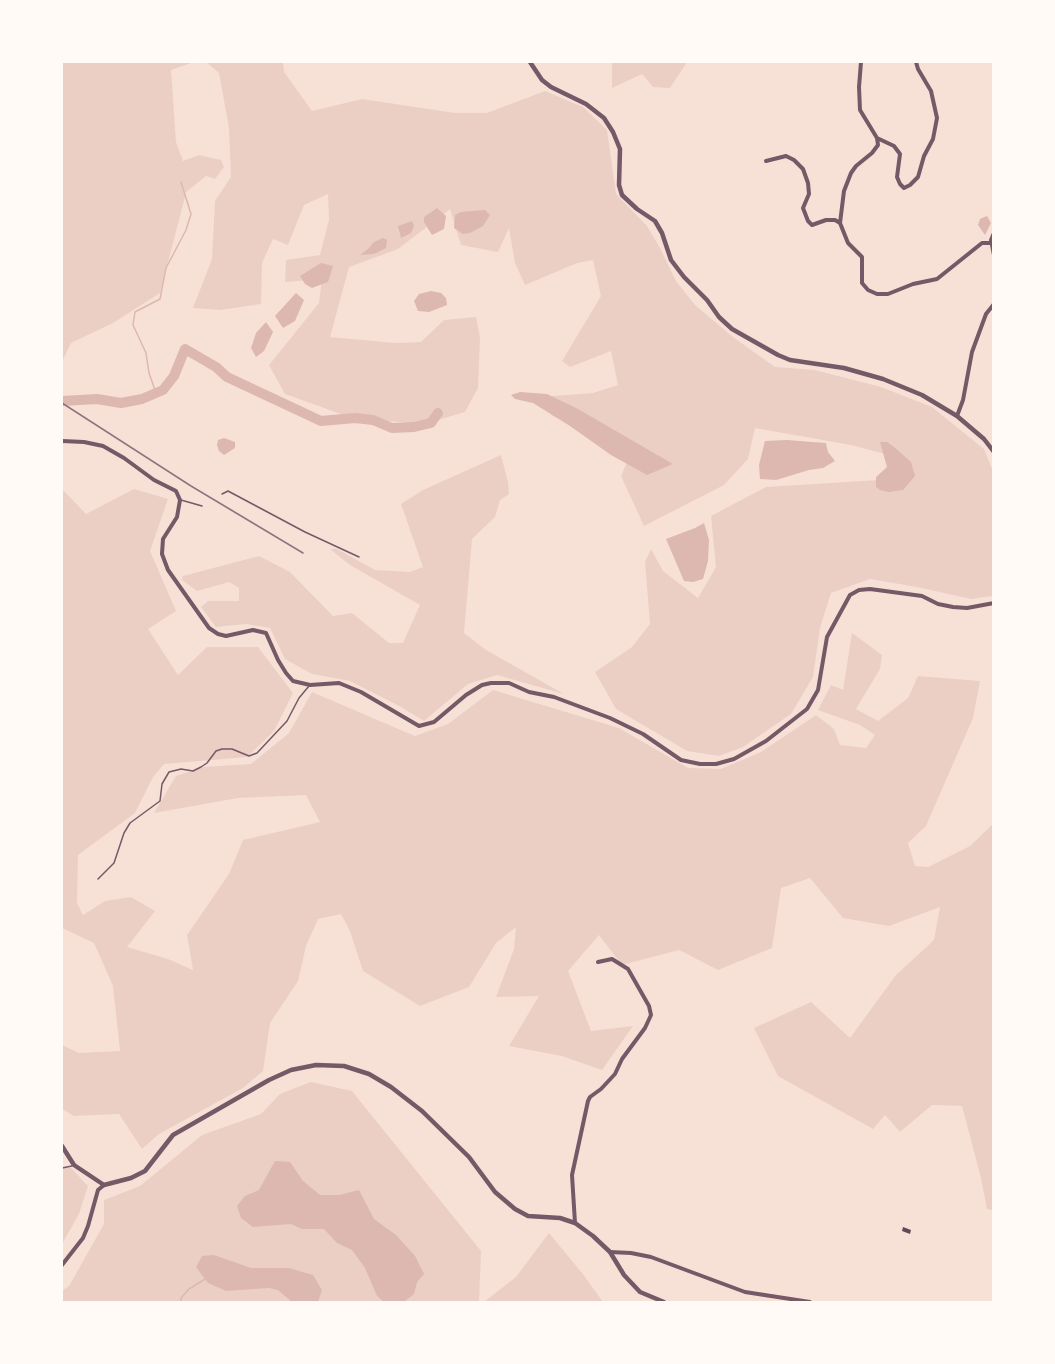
<!DOCTYPE html>
<style>
body{margin:0}
#map{position:relative;width:1055px;height:1364px;overflow:hidden;background:#f7e1d7;font-family:Helvetica,sans-serif}
canvas{display:block}
.frame{position:absolute;inset:0;border:63px solid #fffaf5;pointer-events:none}
</style>
<div id="map">
<canvas width="1055" height="1364"></canvas>
<div class="frame"></div>
</div>
<script>
const ctx = document.querySelector('canvas').getContext('2d');
ctx.lineJoin = 'round';
function fill(path, color) {
  ctx.fillStyle = color;
  ctx.fill(path, 'evenodd');
}
function shape(rows) {
  const path = new Path2D();
  for (const r of rows) {
    path.moveTo(r[0], r[1]);
    for (let i = 2; i < r.length; i += 2) path.lineTo(r[i], r[i + 1]);
  }
  return path;
}
function trace(path, color, width, dash) {
  ctx.strokeStyle = color;
  ctx.lineWidth = width;
  ctx.lineCap = dash ? 'butt' : 'round';
  ctx.setLineDash(dash || []);
  ctx.stroke(path);
}
fill(shape([
 [62,62,194,62,171,70,176,142,183,161,199,155,221,160,224,167,215,179,206,176,185,193,185,197,160,293,113,323,71,343,62,362],
 [206,62,283,62,284,72,312,111,362,99,455,113,487,113,545,91,583,107,607,130,616,194,647,226,659,246,676,281,695,305,733,337,775,367,815,370,881,387,932,407,984,449,993,471,993,596,971,599,917,587,870,579,831,593,820,628,813,677,791,714,743,747,719,756,687,751,616,709,595,672,632,647,650,624,645,562,651,549,663,571,698,598,716,567,711,516,766,487,895,479,900,458,851,445,755,428,748,459,724,485,644,526,621,476,633,449,551,415,552,396,593,393,618,385,611,351,570,367,562,361,601,296,593,260,577,263,525,285,515,263,509,228,498,252,461,245,450,209,398,249,349,267,330,337,396,343,421,342,444,320,476,317,480,337,478,388,465,412,424,424,352,418,285,394,269,365,319,303,322,279,285,282,286,260,320,255,329,220,328,194,304,205,288,245,273,239,262,263,261,304,220,310,193,308,212,259,215,201,231,177,229,128,219,73],
 [612,62,687,62,670,88,653,87,642,74,612,88],
 [501,455,508,482,509,494,500,500,495,517,472,539,464,633,486,650,564,694,497,675,468,684,424,721,401,707,350,681,312,674,285,659,270,628,246,624,216,627,201,607,208,601,239,601,239,588,229,582,197,591,182,580,183,576,259,556,290,572,333,616,352,613,389,643,403,643,420,605,350,565,330,549,337,549,375,570,410,572,423,567,401,504,423,490],
 [134,489,168,499,150,551,176,611,148,629,178,675,207,647,258,647,293,693,274,731,247,757,164,764,153,777,135,813,78,855,77,903,83,915,105,901,131,897,155,911,127,947,168,959,193,970,187,935,229,874,243,840,320,822,306,795,238,798,154,813,176,776,204,767,251,764,289,733,312,692,415,736,448,724,493,690,619,728,688,768,721,769,761,752,816,715,834,729,840,745,866,748,875,735,860,725,818,710,831,685,843,690,852,633,882,655,880,669,856,709,878,721,908,698,918,676,980,681,973,718,926,826,908,843,915,866,928,867,970,846,993,824,993,1210,987,1209,981,1178,962,1106,932,1105,900,1132,885,1115,873,1129,778,1076,754,1028,811,1002,850,1038,896,975,934,940,940,907,889,926,843,918,810,878,781,888,772,948,718,970,679,950,622,965,599,935,568,971,591,1031,633,1026,602,1070,562,1056,509,1046,539,996,496,997,514,949,516,927,496,943,469,987,420,1006,363,971,350,931,341,914,318,919,306,946,298,981,270,1023,263,1071,243,1088,159,1134,142,1149,119,1114,74,1116,62,1109,62,1045,79,1053,120,1051,113,986,94,943,62,928,62,492,64,491,86,514],
 [311,1082,352,1091,481,1251,479,1302,62,1302,62,1291,69,1286,104,1224,104,1200,140,1186,202,1135,261,1114,280,1094],
 [62,1168,71,1168,88,1186,79,1214,62,1244],
 [549,1233,582,1273,603,1302,484,1302,516,1277]
]), '#ebcfc5');
fill(shape([
 [437,208,446,216,444,229,432,235,424,222,424,217],
 [485,210,490,215,483,226,470,233,463,234,454,228,455,215,461,212],
 [987,216,991,223,985,235,978,225,980,219],
 [412,221,414,226,411,233,401,238,398,226],
 [383,238,387,240,386,248,374,254,360,255,368,249,374,242],
 [321,263,333,266,328,282,312,288,305,284,300,276],
 [431,291,441,293,446,298,447,305,429,312,418,311,414,301,419,294],
 [296,293,304,300,295,321,283,328,275,316],
 [266,322,273,332,264,351,256,357,251,348,256,333],
 [520,392,547,394,578,409,673,464,647,475,611,455,570,426,533,403,515,399,511,395],
 [224,438,235,442,235,448,224,455,219,451,217,445,218,440],
 [787,440,826,443,828,452,835,461,823,468,809,470,776,480,760,479,759,465,765,441],
 [880,442,887,442,894,447,911,462,915,476,903,490,889,492,880,490,876,487,876,477,887,467],
 [704,523,709,540,708,561,703,579,693,582,684,581,666,539,695,528],
 [275,1161,290,1162,303,1181,320,1195,339,1195,359,1190,374,1219,396,1235,415,1256,424,1274,417,1282,414,1294,405,1301,384,1302,377,1296,365,1268,352,1250,337,1243,324,1229,302,1229,291,1224,253,1227,241,1218,237,1206,245,1196,259,1190],
 [214,1255,251,1268,289,1268,313,1275,322,1290,318,1302,292,1302,278,1290,269,1288,226,1291,208,1283,196,1267,202,1256]
]), '#dcb8b0');
trace(shape([
 [156,393,149,373,146,353,133,325,135,312,160,299,166,268,186,230,191,214,181,182],
 [181,1302,181,1298,189,1289,205,1279]
]), '#dcb8b0', 1.5);
trace(shape([
 [62,401,97,399,121,403,142,399,163,390,174,376,185,349,216,367,227,377,321,421,355,418,373,420,392,428,414,427,431,423,438,413]
]), '#dcb8b0', 10);
fill(shape([
 [903,1227,911,1230,910,1234,902,1231]
]), '#644757');
trace(shape([
 [222,494,228,491,305,532,359,557],
 [181,500,202,506],
 [98,879,114,863,124,833,130,823,160,801,162,784,169,772,181,769,193,771,201,767,207,763,216,751,222,749,232,749,249,756,257,753,287,721,299,698,309,686],
 [62,1168,72,1166]
]), '#755966', 1.5);
trace(shape([
 [877,138,894,146,900,154,897,177,900,184,904,188,910,185,918,177,924,156,933,139,937,118,931,91,918,69,916,62],
 [766,161,786,156,794,160,803,169,808,183,809,194,803,208,808,221,812,225,826,220,835,220,840,223,848,243,862,257,862,283,868,290,877,294,888,294,913,284,937,279,982,243,991,243],
 [840,223,844,191,851,173,856,166,872,153,878,145,877,138,860,110,859,87,861,62],
 [994,233,991,240,994,255],
 [957,416,963,400,972,352,986,314,994,304],
 [62,441,84,442,103,446,124,458,154,480,176,491,180,500,177,517,163,539,162,554,168,570,209,628,218,634,226,636,253,630,266,633,278,660,286,673,293,681,310,685,339,683,361,692,419,726,434,722,466,695,482,685,491,683,509,683,529,692,554,697,610,718,643,734,681,760,700,764,716,764,734,759,766,741,807,709,818,690,827,637,850,595,859,590,870,589,922,596,938,604,953,607,967,608,994,603],
 [575,1223,572,1175,588,1101,590,1097,601,1089,615,1074,622,1059,645,1028,651,1015,649,1006,628,969,612,959,598,962],
 [610,1252,631,1253,651,1257,745,1292,810,1302],
 [62,1265,83,1238,88,1226,98,1190,104,1185]
]), '#755966', 4);
trace(shape([
 [530,62,542,80,551,87,586,104,604,118,613,132,620,149,619,185,622,195,637,209,655,221,662,233,671,260,684,277,707,300,719,317,732,329,778,355,790,360,844,368,883,379,922,395,957,416,984,439,994,452],
 [62,1146,74,1165,104,1185,131,1178,145,1171,173,1135,269,1080,291,1070,316,1065,344,1066,369,1074,391,1087,422,1111,469,1157,495,1192,515,1209,528,1216,560,1218,575,1223,593,1236,610,1252,624,1275,640,1292,664,1302]
]), '#755966', 4.5);
trace(shape([
 [62,403,191,486,303,553]
]), '#8f747c', 1.5);
</script>
